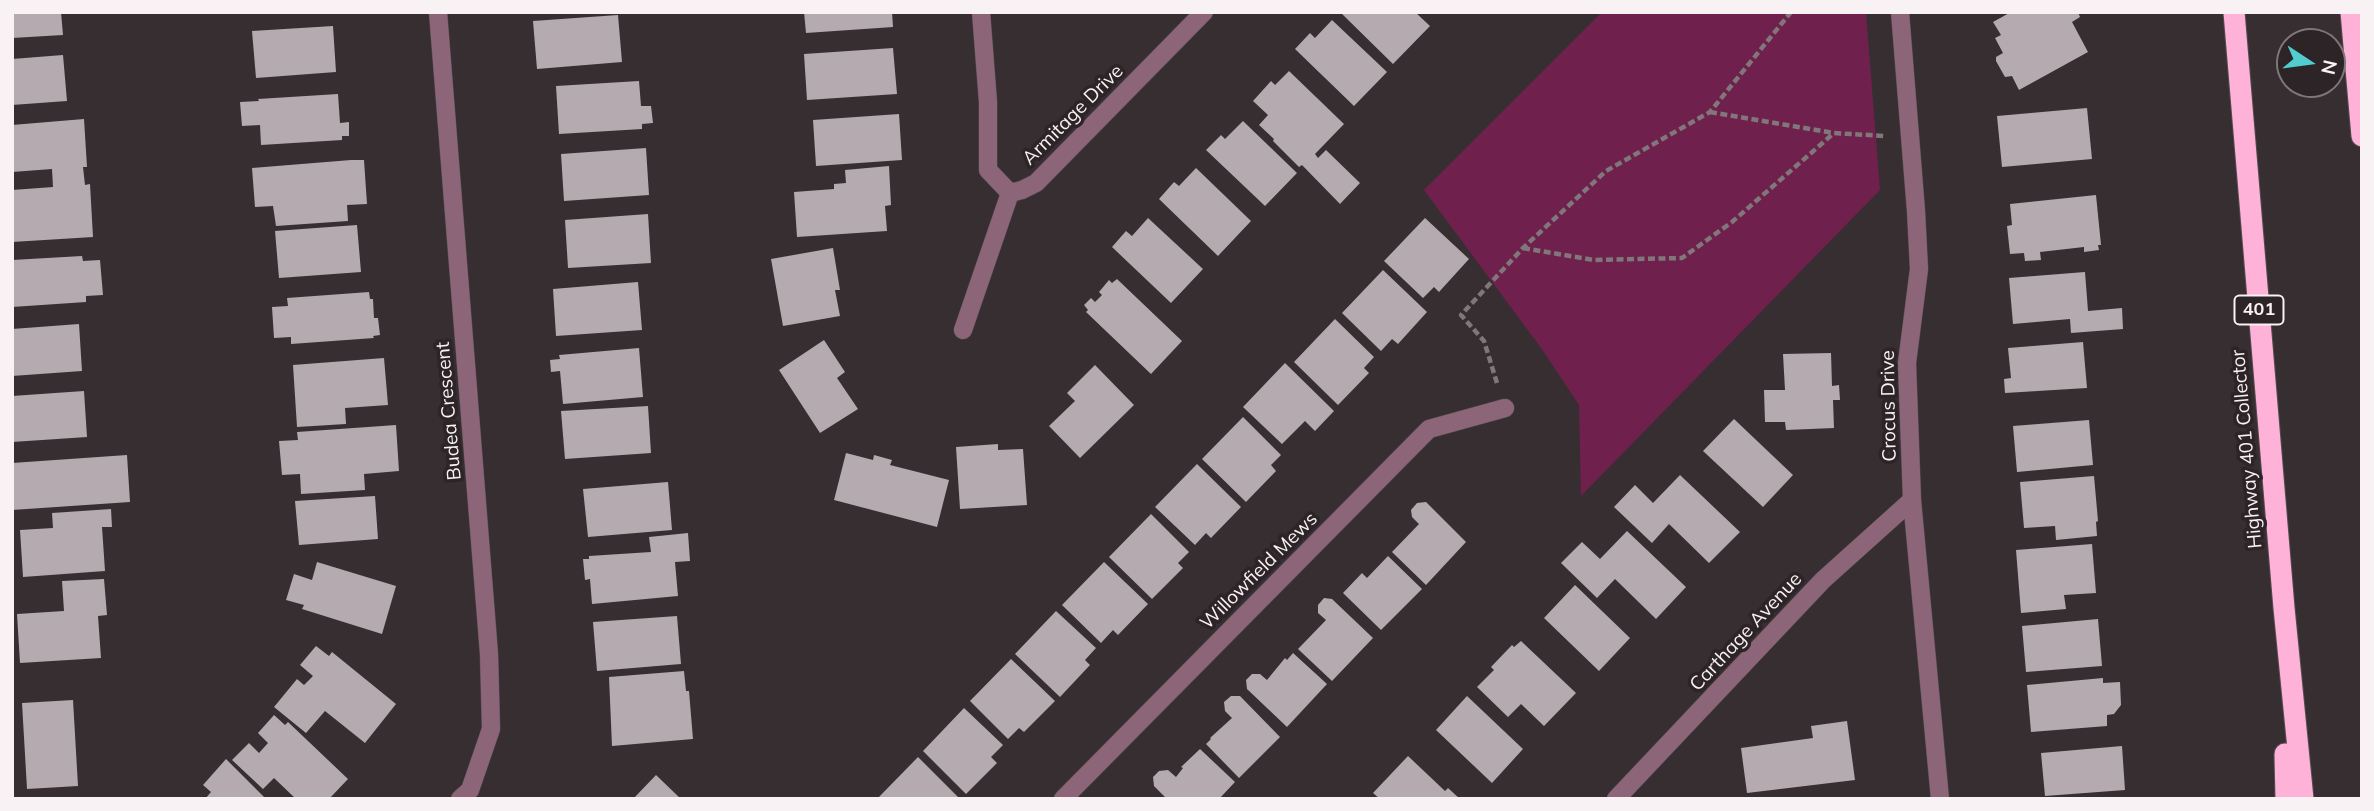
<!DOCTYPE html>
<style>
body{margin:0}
#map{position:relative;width:2374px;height:811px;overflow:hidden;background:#372e32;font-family:Mulish,sans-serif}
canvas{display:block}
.frame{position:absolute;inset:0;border:14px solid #f8f2f4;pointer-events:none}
.north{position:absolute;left:2276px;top:28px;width:70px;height:70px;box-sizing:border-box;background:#2d2428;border:2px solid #7e767a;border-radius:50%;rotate:103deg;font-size:19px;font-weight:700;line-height:28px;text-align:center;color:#f8f2f4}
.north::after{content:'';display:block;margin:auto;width:24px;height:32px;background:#51ccd1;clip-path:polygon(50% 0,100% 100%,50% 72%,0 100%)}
</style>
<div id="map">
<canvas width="2374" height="811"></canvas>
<div class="frame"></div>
<div class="north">N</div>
</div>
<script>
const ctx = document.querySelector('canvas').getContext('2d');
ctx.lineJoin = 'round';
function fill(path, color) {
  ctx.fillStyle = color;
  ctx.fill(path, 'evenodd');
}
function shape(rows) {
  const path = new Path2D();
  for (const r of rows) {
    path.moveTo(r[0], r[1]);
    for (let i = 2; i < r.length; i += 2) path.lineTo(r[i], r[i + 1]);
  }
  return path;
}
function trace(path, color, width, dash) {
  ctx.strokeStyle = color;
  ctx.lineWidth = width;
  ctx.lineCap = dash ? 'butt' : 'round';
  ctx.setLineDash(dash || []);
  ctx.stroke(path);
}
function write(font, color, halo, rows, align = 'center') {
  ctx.font = font + ' Mulish,sans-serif';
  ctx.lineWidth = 7;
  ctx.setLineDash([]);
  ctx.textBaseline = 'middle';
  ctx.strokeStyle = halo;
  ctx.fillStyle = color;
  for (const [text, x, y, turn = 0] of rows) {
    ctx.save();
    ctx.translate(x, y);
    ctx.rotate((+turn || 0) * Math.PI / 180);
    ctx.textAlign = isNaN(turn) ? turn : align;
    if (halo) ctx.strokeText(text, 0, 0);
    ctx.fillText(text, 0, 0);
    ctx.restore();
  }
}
fill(shape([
 [1602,12,1866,12,1880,190,1581,496,1579,405,1541,348,1424,190]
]), '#6f204d');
fill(shape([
 [12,12,61,12,63,35,12,38],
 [804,12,892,12,893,27,806,33],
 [1340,12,1415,12,1430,26,1393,64],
 [2011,12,2078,12,2080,17,2072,22,2088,52,2019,90,2012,76,2005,77,1996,61,1996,57,2003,53,1995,38,2001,35,1993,22],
 [618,15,622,62,537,69,533,21],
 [1332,20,1387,72,1354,106,1295,49,1310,33,1315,38],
 [333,26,336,72,256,78,252,31],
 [893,48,897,94,807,100,804,54],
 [63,55,67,101,12,105,12,59],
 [1289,71,1344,124,1315,154,1318,158,1326,150,1360,183,1340,204,1302,165,1299,167,1273,141,1274,139,1259,125,1268,115,1253,101,1271,81,1275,85],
 [639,81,641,106,651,106,653,123,642,124,642,129,559,134,556,86],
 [338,94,340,123,349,122,349,136,342,136,342,140,261,145,260,125,242,126,240,102,259,101,258,99],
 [2087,108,2092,159,2002,167,1997,116],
 [899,114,902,160,816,166,813,120],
 [84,119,87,167,83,167,85,185,90,184,93,237,12,242,12,190,53,187,52,169,12,172,12,125],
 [1243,121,1297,173,1265,206,1206,150,1221,135,1225,139],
 [646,148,649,195,564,201,561,154],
 [351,160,364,160,367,204,347,205,348,221,276,226,273,206,255,207,252,168],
 [889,166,891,205,885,206,887,231,797,237,794,192,834,189,834,184,846,183,845,170],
 [1196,168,1251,221,1218,256,1159,199,1174,182,1179,186],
 [2096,195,2101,245,2098,245,2099,250,2084,252,2084,247,2040,252,2041,260,2025,261,2024,253,2010,254,2007,226,2012,225,2010,204],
 [648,214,651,263,568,268,565,220],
 [1148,218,1203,269,1171,303,1112,247,1126,231,1132,236],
 [1425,218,1469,259,1439,292,1434,287,1423,298,1384,261],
 [357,225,361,272,279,278,275,231],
 [833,248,840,290,835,290,840,316,783,326,771,259],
 [82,256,83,261,100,260,103,295,86,296,86,302,12,307,12,260],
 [1383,270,1427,312,1398,344,1392,339,1381,351,1342,313],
 [2085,272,2088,311,2122,308,2123,329,2071,333,2070,319,2013,324,2009,278],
 [1117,279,1182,341,1151,374,1086,312,1088,310,1084,305,1091,298,1095,302,1102,295,1099,292,1109,280,1112,283],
 [638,282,642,330,556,336,553,289],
 [369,292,370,299,373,299,374,318,378,318,380,335,373,336,374,338,291,344,291,337,274,338,272,307,288,306,287,298],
 [1335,319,1374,357,1364,368,1369,373,1338,405,1294,362],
 [79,324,82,371,12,376,12,329],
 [824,340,845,372,837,378,858,409,820,433,779,370],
 [2083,342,2087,388,2005,393,2004,379,2011,378,2008,348],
 [639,348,643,397,563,404,560,371,551,372,550,360,560,359,559,355],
 [1831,353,1832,386,1839,385,1840,400,1833,400,1834,428,1786,430,1785,422,1765,422,1764,390,1785,390,1783,354],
 [384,358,388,405,345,408,346,424,297,427,293,365],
 [1285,363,1334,411,1315,431,1305,421,1282,444,1243,407],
 [1095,365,1134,405,1080,458,1049,426,1075,401,1067,393],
 [84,391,87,437,12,442,12,396],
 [648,406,651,453,565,459,561,411],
 [1243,417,1281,455,1271,465,1276,471,1246,502,1202,459],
 [1734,419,1793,475,1763,507,1703,451],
 [2089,420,2093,465,2017,472,2013,426],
 [396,425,399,471,364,474,365,490,301,494,300,474,282,475,279,441,298,440,297,432],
 [998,444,998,450,1023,449,1027,505,960,509,956,447],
 [846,453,873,460,874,455,892,460,890,465,949,480,937,527,834,500],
 [127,455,130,502,12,510,12,463],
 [1197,464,1241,507,1211,538,1206,533,1195,545,1155,507],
 [1680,475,1740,532,1709,563,1669,524,1652,543,1614,507,1635,485,1653,503],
 [2094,476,2098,521,2096,522,2097,536,2056,540,2055,526,2024,528,2020,482],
 [668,482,672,530,588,537,583,489],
 [375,496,378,539,299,545,295,501],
 [1426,502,1466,542,1426,585,1392,552,1419,524,1412,517,1411,510,1417,503],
 [111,509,112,527,102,527,105,571,23,577,20,530,53,528,52,513],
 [1151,514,1189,552,1178,563,1183,568,1152,599,1109,557],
 [1627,531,1686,587,1656,619,1615,579,1597,598,1561,563,1582,542,1600,559],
 [688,533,690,561,675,562,678,596,592,604,590,579,585,580,583,559,589,559,589,556,651,552,649,537],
 [2092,544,2096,593,2064,595,2066,609,2021,613,2016,550],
 [1388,556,1422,589,1381,630,1343,593,1362,573,1367,578],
 [317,562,396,586,382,634,302,609,304,605,286,600,294,574,312,580],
 [1104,562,1148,604,1118,635,1113,630,1101,643,1062,605],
 [104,579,107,615,98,616,101,658,20,663,17,614,64,611,62,581],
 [1575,585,1630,638,1599,671,1544,618],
 [1324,598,1332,599,1373,638,1332,681,1298,649,1326,620,1318,613,1318,605],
 [1056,611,1096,648,1085,660,1090,665,1060,697,1015,654],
 [677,616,681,664,597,671,593,622],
 [2098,619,2102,666,2026,672,2022,626],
 [1521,641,1576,693,1544,726,1521,704,1508,717,1477,687,1494,670,1491,667,1512,645,1514,647],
 [316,646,329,656,332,652,396,704,365,743,325,711,306,733,274,707,297,679,304,685,313,676,300,665],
 [1293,653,1327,684,1287,727,1247,689,1246,680,1252,674,1260,674,1267,680,1285,658,1287,660],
 [1011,659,1055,701,1024,732,1019,728,1008,739,970,701],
 [684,671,686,691,689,691,693,739,612,746,609,677],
 [2103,678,2103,683,2120,682,2121,705,2114,714,2107,715,2107,726,2031,732,2027,685],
 [1231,696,1240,696,1280,737,1239,778,1206,744,1211,739,1210,738,1232,718,1225,711,1224,702],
 [1467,696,1523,749,1492,783,1436,730],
 [73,700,78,786,27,789,22,703],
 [964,708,1003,745,991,757,997,763,966,794,923,751],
 [274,715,285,725,288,722,348,779,329,799,296,799,274,778,263,789,232,760,249,743,259,753,268,743,258,733],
 [1847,721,1855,780,1747,793,1741,748,1813,738,1811,726],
 [2122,746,2125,790,2045,796,2041,753],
 [1200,749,1235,782,1219,799,1167,799,1154,786,1153,777,1159,771,1168,770,1176,777,1183,768,1181,767],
 [1408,756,1445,791,1448,788,1460,799,1380,799,1373,793],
 [918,757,960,799,877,799],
 [226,759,266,799,205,799,211,792,203,785],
 [656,775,681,799,633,799]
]), '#b5aaaf');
const minor = shape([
 [438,12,489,654,491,729,470,790,460,799],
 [981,12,988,102,988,170,1010,193,1022,190,1036,183,1204,12],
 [1900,12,1916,211,1919,269,1907,363,1912,500,1940,799],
 [963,330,1010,193],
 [1063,799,1429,429,1505,408],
 [1616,799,1823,580,1912,500]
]);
const highway = shape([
 [2234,12,2284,608,2303,799],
 [2351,12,2362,136],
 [2285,754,2286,799]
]);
trace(minor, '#564d51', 19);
trace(highway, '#564d51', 23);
trace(shape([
 [1710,112,1834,133,1885,136],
 [1523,248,1594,260,1682,258,1732,222,1834,133],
 [1497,383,1484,341,1461,315,1523,248,1606,171,1710,112,1791,12]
]), '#7f777a', 4.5, [7, 3.5]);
trace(minor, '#8c6578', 18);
trace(highway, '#feb2d7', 21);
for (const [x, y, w] of [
 [2259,310,49]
]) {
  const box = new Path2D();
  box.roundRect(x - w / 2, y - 14.5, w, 29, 5);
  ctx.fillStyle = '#2d2428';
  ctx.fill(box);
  trace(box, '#f8f2f4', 2);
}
write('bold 18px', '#f8f2f4', null, [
 ["401",2259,310]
]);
write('19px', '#f8f2f4', '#2d2428', [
 ["Armitage Drive",1073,115,-45],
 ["Crocus Drive",1889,406,-91],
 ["Budea Crescent",449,411,-95],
 ["Highway 401 Collector",2247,449,-95],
 ["Willowfield Mews",1259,571,-45],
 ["Carthage Avenue",1746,632,-47]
]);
</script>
